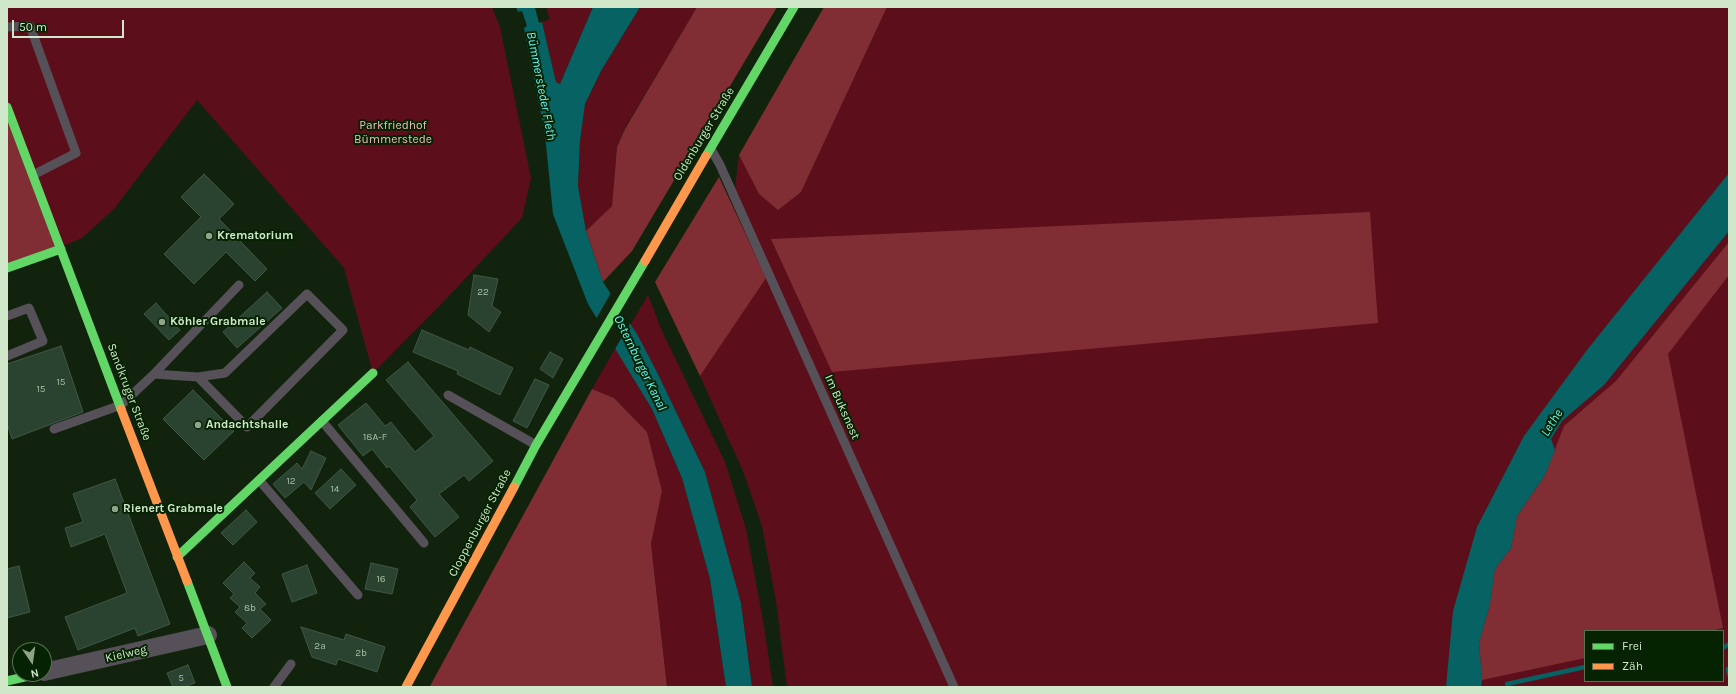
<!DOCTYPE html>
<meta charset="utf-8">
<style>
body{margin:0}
#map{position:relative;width:1736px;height:694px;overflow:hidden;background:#12230d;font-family:Karla,sans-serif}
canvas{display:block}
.frame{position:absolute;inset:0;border:8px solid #d0e8c9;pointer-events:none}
.legend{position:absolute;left:1584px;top:630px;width:140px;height:52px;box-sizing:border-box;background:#052300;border:1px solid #567250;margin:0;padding:5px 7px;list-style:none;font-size:12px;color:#d0e8c9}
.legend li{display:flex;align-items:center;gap:8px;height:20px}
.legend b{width:20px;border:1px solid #567250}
.north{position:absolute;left:12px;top:642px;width:40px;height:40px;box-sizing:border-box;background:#052300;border:1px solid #567250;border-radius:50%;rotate:167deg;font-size:11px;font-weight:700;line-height:16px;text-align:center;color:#d0e8c9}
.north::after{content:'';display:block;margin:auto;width:14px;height:18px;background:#8ea387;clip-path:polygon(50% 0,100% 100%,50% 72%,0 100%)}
.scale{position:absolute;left:12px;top:20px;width:112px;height:18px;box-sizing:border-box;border:2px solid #d0e8c9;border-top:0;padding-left:5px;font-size:12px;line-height:14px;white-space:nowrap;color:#d0e8c9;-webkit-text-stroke:3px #052300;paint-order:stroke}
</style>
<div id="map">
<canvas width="1736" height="694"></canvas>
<div class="frame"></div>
<ul class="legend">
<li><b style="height:5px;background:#63d668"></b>Frei</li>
<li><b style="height:5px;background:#ff974d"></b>Zäh</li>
</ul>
<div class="north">N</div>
<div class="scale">50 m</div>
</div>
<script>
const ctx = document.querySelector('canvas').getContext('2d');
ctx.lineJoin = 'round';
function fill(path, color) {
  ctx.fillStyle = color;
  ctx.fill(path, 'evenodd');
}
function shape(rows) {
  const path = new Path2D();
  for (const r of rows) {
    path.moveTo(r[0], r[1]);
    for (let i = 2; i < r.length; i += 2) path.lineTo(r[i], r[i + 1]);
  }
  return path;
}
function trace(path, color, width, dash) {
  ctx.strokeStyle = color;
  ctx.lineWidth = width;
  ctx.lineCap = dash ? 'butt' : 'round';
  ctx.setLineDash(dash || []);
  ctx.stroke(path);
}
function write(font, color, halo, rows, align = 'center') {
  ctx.font = font + ' Karla,sans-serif';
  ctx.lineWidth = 4;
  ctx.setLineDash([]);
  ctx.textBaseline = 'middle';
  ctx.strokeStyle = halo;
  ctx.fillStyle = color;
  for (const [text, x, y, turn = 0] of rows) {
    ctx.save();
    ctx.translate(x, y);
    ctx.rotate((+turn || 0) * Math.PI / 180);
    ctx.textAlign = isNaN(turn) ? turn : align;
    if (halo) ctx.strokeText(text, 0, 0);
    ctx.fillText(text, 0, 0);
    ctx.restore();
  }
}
fill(shape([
 [7,7,492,7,500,27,531,178,522,218,446,299,373,373,344,268,197,100,114,209,82,238,61,247,7,107],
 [546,7,593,7,560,84,556,82,542,22,550,19],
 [640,7,697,7,625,128,617,147,612,206,586,231,578,186,580,141,585,104,601,71],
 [887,7,1729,7,1729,687,787,687,776,601,762,526,743,471,700,376,765,278,733,205,739,155,759,194,801,192],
 [1585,631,1723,631,1723,681,1585,681],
 [648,295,662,331,725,462,746,529,764,626,773,687,752,687,741,603,705,472,657,372,631,324],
 [616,347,652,409,682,478,710,579,726,687,667,687,651,544,662,491,647,432,614,398,592,389]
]), '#5d0e1b');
fill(shape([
 [697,7,777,7,632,251,603,282,586,231,612,206,617,147,625,129],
 [824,7,887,7,801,192,778,210,759,194,739,155],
 [7,107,61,249,7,268],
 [719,177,766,278,700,376,655,282],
 [1370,212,1378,323,832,372,771,239],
 [1729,242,1729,275,1668,354,1723,628,1711,631,1585,631,1585,658,1482,680,1479,643,1490,604,1495,569,1511,548,1517,516,1545,475,1564,426,1616,381],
 [592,389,614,398,647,432,662,491,651,544,667,687,432,687,430,686]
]), '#802e33');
fill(shape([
 [516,7,537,7,535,8,539,23,542,22,556,82,560,84,593,7,640,7,601,71,585,104,580,141,578,186,586,231,603,282,637,334,657,372,705,472,741,603,752,687,726,687,710,579,682,478,652,409,588,304,553,214,545,135,524,28,527,26,522,11,518,12],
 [1729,173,1729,231,1604,385,1562,421,1551,439,1555,450,1545,475,1517,516,1511,548,1495,569,1490,604,1479,643,1482,680,1481,687,1446,687,1453,611,1477,527,1524,436,1587,350]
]), '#066263');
fill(shape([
 [612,291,631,322,615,349,596,319]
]), '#12230d');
trace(shape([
 [1723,648,1729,644],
 [1728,669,1729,674],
 [1507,684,1585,667]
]), '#066263', 4.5);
const building = shape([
 [204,174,234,204,219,219,267,269,255,281,226,252,194,284,164,254,201,217,181,197,204,174],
 [474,275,498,279,492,306,501,312,489,332,468,315,474,275],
 [267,292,282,308,237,348,223,332,267,292],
 [156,303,180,330,169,340,144,314,156,303],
 [422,330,469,350,470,347,513,368,500,395,457,374,458,371,413,352,422,330],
 [61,346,83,412,12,439,7,423,7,364,61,346],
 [550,352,563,359,553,378,540,369,550,352],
 [408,362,493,461,469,481,464,475,439,494,459,517,435,537,410,507,417,500,389,466,387,468,372,449,363,456,338,425,366,403,385,426,391,422,415,452,434,436,386,380,408,362],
 [535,379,549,385,527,428,513,421,535,379],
 [193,390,234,431,204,460,163,419,193,390],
 [311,451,326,458,311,490,304,482,285,498,273,484,297,463,302,469,311,451],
 [341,469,356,485,330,509,315,493,341,469],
 [115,479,170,624,138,636,135,628,78,650,65,617,127,593,105,534,71,547,65,528,83,522,73,494,115,479],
 [246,510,257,522,233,545,221,533,246,510],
 [244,562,255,573,250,578,260,587,255,593,266,604,260,609,271,620,252,638,242,628,247,623,235,612,240,607,230,598,234,594,223,583,244,562],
 [371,563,398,569,392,594,365,589,371,563],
 [307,565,317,593,292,602,282,574,307,565],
 [19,566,30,612,7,618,7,569,19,566],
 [301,627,344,640,346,634,385,647,377,672,338,659,336,665,312,657,301,627],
 [188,665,195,683,184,687,173,687,167,673,188,665]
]);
fill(building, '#2a4331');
trace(building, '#415746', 1);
trace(shape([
 [7,27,30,26,76,153,33,175],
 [711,149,720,165,954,687],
 [7,316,29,308,43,341,7,356],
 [154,374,198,377,225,373,307,294,343,330,247,427,198,377],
 [448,395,536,445],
 [322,421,424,543],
 [54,429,121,405,154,374,239,285],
 [259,480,358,595],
 [274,687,291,664]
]), '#565158', 9);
trace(shape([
 [44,672,208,635]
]), '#565158', 18);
trace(shape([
 [7,107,121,409],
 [706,156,794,7],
 [7,268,61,249],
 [514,487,536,445,645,261],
 [177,557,373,373],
 [187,581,227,687],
 [7,681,37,674]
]), '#63d668', 9);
trace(shape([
 [645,261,706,156],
 [121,409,187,581],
 [406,687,514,487]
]), '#ff974d', 9);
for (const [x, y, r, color] of [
 [209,236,4,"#8ea387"],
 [162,322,4,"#8ea387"],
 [198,425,4,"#8ea387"],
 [115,509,4,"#8ea387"]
]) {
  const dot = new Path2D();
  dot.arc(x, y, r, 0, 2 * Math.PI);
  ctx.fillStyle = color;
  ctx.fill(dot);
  trace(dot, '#052300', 1.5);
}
write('10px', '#a6bfa3', null, [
 ["22",483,292],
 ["15",61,382],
 ["15",41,389],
 ["18A-F",375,437],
 ["12",291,481],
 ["14",335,489],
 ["16",381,579],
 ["8b",250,608],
 ["2a",320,646],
 ["2b",361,653],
 ["5",181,678]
]);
write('12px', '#f1baba', '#052300', [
 ["Parkfriedhof",393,126],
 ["Bümmerstede",393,140]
]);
write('12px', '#d0e8c9', '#052300', [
 ["Oldenburger Straße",704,134,-59],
 ["Sandkruger Straße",129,392,69],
 ["Im Buksnest",842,407,66],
 ["Cloppenburger Straße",480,523,-62],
 ["Kielweg",126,654,-13]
]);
write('bold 12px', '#d0e8c9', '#052300', [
 ["Krematorium",217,236],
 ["Köhler Grabmale",170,322],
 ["Andachtshalle",206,425],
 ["Rienert Grabmale",123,509]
], 'left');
write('italic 13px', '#5ef8fe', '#052300', [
 ["Bümmersteder Fleth",541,86,79],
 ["Osternburger Kanal",640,363,64],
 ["Lethe",1552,423,-58]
]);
</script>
